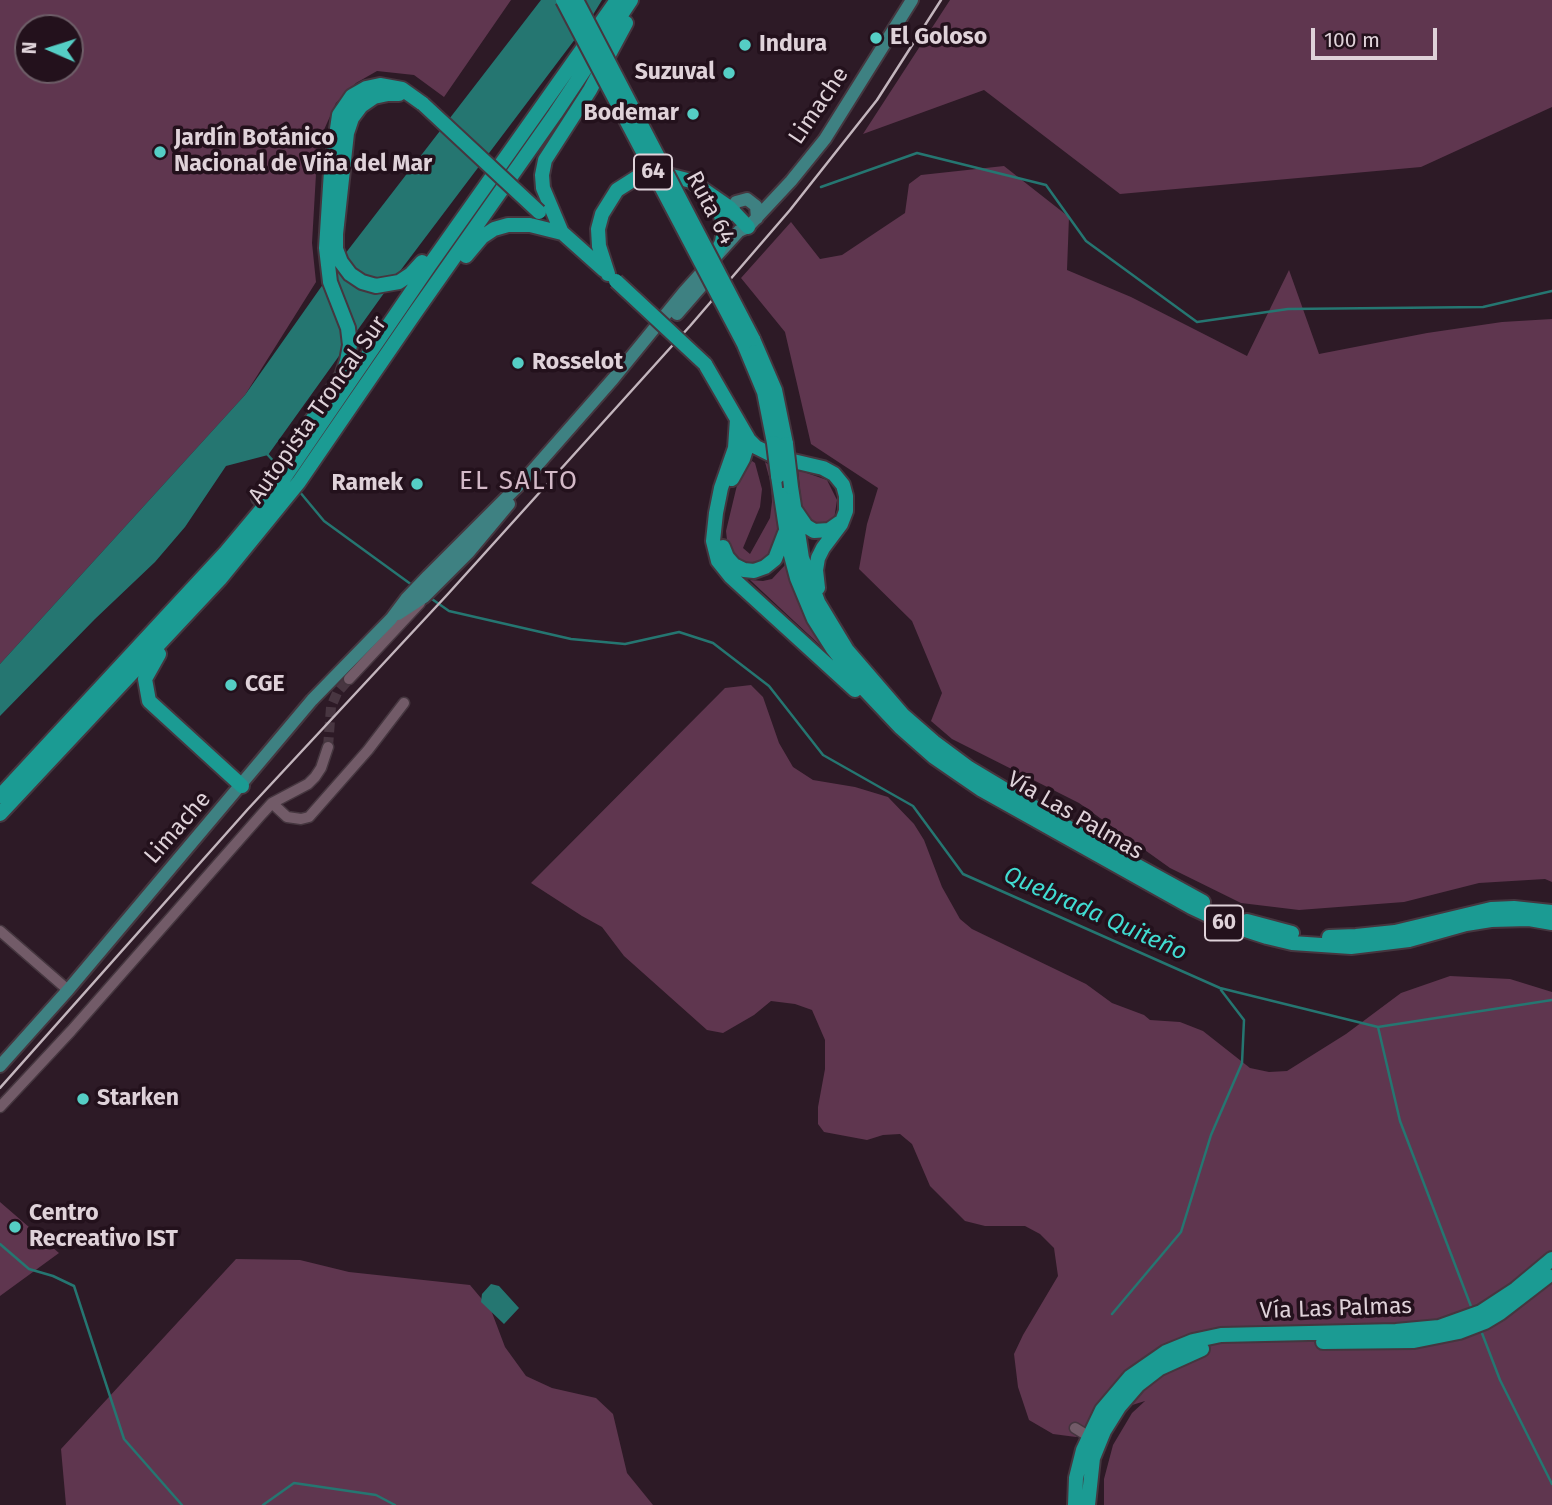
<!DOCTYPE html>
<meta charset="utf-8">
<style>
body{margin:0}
#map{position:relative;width:1552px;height:1505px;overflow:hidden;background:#2d1a26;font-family:"Fira Sans",sans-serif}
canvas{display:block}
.north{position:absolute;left:14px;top:14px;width:70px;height:70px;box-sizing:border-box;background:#23111c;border:2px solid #6e5e68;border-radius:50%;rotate:273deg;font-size:19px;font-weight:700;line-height:28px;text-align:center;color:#dfd2d9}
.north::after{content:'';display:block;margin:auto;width:24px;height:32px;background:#55cec5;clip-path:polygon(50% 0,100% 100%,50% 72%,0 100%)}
.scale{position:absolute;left:1311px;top:28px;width:126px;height:32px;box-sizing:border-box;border:4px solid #dfd2d9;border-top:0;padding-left:9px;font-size:21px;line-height:24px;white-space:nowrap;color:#dfd2d9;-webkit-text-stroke:5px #23111c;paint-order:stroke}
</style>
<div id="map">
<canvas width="1552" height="1505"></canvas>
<div class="north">N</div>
<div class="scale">100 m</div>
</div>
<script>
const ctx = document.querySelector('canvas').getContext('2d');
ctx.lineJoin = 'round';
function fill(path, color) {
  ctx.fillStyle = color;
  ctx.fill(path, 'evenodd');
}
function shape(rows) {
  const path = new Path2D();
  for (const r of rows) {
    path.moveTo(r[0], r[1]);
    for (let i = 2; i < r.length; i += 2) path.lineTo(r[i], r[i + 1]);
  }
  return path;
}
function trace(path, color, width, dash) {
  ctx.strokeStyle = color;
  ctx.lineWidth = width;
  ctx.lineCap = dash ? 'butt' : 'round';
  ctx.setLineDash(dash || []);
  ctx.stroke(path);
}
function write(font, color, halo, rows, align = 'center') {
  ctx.font = font + ' "Fira Sans",sans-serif';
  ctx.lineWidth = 7;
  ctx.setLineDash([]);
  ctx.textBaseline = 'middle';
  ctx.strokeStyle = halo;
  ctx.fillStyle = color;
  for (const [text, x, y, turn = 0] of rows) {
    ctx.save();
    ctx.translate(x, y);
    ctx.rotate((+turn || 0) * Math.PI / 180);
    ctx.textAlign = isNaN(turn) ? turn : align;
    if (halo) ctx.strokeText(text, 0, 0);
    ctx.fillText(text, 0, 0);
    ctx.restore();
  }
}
fill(shape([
 [0,0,511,0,444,97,414,75,377,71,356,83,336,103,323,132,316,174,312,243,316,282,245,395,0,664],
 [28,28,70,28,70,70,28,70],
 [950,0,1552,0,1552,107,1421,167,1120,194,984,90,863,134],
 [1004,166,1069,217,1067,270,1131,297,1247,356,1289,270,1319,354,1427,333,1502,322,1552,319,1552,882,1545,879,1479,883,1404,902,1299,910,1241,903,1170,868,1079,803,952,739,931,721,942,693,912,621,859,569,867,524,878,488,811,444,785,332,741,278,791,222,820,259,842,255,905,213,909,184,921,175],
 [752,461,755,463,762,489,760,507,743,548,750,554,770,518,772,502,771,484,765,462,773,468,780,514,779,538,775,552,759,564,740,565,728,549,726,531,738,481],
 [798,470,827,480,837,500,834,520,825,525,817,526,807,519,802,508],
 [786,564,800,607,838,662,750,580,763,581,772,579],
 [751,685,763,697,779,743,793,767,813,780,855,787,888,797,914,824,924,840,942,887,960,919,972,929,1086,984,1112,1003,1144,1015,1150,1020,1180,1022,1203,1031,1250,1068,1269,1072,1287,1071,1346,1034,1401,993,1450,976,1510,979,1552,992,1552,1505,1104,1505,1104,1479,1113,1445,1132,1413,1145,1401,1129,1406,1076,1437,1053,1434,1029,1420,1018,1387,1014,1354,1023,1335,1058,1276,1054,1248,1040,1234,1025,1226,985,1226,965,1221,930,1186,912,1144,900,1134,883,1135,867,1140,824,1132,818,1124,818,1107,825,1069,825,1040,812,1010,795,1004,771,1001,754,1015,723,1033,707,1030,624,956,602,927,582,916,531,883,725,688],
 [0,1202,59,1253,0,1296],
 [236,1259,300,1260,349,1272,470,1285,491,1310,505,1347,526,1376,552,1388,596,1398,613,1414,627,1473,653,1505,66,1505,61,1449]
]), '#5f364f');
fill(shape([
 [541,0,602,0,591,18,397,275,268,455,226,466,185,527,155,562,95,619,0,716,0,664,245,395,338,263],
 [491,1284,499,1286,519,1308,504,1324,481,1302,482,1294]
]), '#257671');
trace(shape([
 [821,187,917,153,1046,185,1086,241,1197,322,1288,309,1483,307,1552,291],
 [267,454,277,465],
 [299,491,324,521,412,585],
 [429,597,449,611,571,639,625,644,679,632,713,643,769,686,823,755,913,806,963,874,1220,988,1378,1027,1552,1000],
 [1378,1027,1400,1121,1472,1309],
 [0,1244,29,1269,53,1276,74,1286,124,1439,182,1505],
 [1112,1314,1181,1232,1211,1135,1242,1063,1244,1020,1221,990],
 [1480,1328,1500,1380,1552,1484],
 [263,1505,294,1483,376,1495,395,1505]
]), '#257671', 2.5);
trace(shape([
 [328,747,331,707,337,693,349,679]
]), '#483641', 10, [10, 5]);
const minor = shape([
 [349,679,420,603],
 [272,803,287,817,301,819,309,817,368,750,404,703],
 [0,931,68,990],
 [0,1107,71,1031,261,815,272,803,308,784,315,777,321,768,328,747],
 [1075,1428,1088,1436]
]);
const major = shape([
 [728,216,736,202,747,199,756,206,757,218],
 [677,314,704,283],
 [398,614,424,597,469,552,509,504],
 [0,1066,68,990,312,700,391,619,406,599,428,576,526,478,613,379,684,292,739,231,748,227,791,181,825,139,912,0]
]);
const highway = shape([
 [399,94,388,94,374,97,361,106,352,118,347,133,336,234,336,249,341,262,350,274,362,282,376,286,399,282,411,274,422,262],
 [712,197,720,211,724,230,722,242,712,262],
 [557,228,604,270],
 [562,233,543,188,542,175,545,160,590,90,626,23],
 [466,256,482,237,494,229,508,225,530,225,562,233],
 [608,274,599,246,598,229,602,214,617,190,639,176,664,174,691,181,730,208,748,227],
 [753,339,775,390,786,444],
 [744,344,764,392,774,443],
 [705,364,749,440,756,447,776,457,823,468,834,474,843,485,846,496,846,511,841,524,823,548,818,558,816,570,818,588],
 [737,419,735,448,721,488,716,513,713,541,718,561,730,576,855,690],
 [778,476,789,548,797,578,814,619,833,649,866,691,900,727,934,757,982,790,1191,907,1227,924,1267,937,1292,943,1351,947,1409,940,1466,924,1491,920,1529,919,1552,923],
 [732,479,743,459,749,440],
 [791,487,802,558,818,602,847,650,903,715,934,742,969,768,1079,834,1203,902],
 [259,498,342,376,347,361,350,345,348,328,330,282,326,248,331,171,339,115,352,96,366,88,380,85,402,89,423,104],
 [795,510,806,526,814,531,829,530,839,523],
 [723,547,727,557,734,565,744,570,754,571,765,567,775,559,785,533],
 [159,654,145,679,149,701,242,786],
 [0,796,226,552,267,503,429,266,617,0],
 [0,814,220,579,299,482,415,313,555,114,631,0],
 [1247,921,1292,933],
 [1329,937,1356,936,1395,932,1491,909,1514,908,1552,912],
 [1323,1342,1414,1341,1459,1332,1485,1322,1500,1313,1548,1276],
 [1075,1505,1076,1478,1083,1450,1102,1410,1130,1377,1166,1352,1193,1341,1221,1335,1396,1331,1439,1327,1481,1312,1516,1289,1552,1259],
 [1088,1505,1093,1458,1104,1431,1119,1407,1138,1385,1160,1368,1202,1349]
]);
trace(minor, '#45363f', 13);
trace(major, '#45363f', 16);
trace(highway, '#45363f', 18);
trace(minor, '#725b68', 10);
trace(major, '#3e8182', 12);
trace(highway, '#1b9b93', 14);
trace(shape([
 [0,1088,248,809,447,595,690,326,790,210,877,100,941,0]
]), '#c3b5bd', 2.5);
const highwayBridge = shape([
 [563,0,744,344],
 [576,0,753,339],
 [423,104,539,212],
 [616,281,705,364],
 [774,443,778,476],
 [786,444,791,487]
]);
trace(highwayBridge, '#45363f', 18, []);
trace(highwayBridge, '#1b9b93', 14);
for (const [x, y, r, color] of [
 [876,38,7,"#55cec5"],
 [745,45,7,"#55cec5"],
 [729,73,7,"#55cec5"],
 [693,114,7,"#55cec5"],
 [160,152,7,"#55cec5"],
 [518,363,7,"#55cec5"],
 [417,484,7,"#55cec5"],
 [231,685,7,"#55cec5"],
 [83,1099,7,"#55cec5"],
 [15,1227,7,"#55cec5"]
]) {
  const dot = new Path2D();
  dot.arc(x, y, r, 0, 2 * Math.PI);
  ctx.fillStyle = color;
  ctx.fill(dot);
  trace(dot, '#23111c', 2.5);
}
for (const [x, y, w] of [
 [653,172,38],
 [1224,923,38]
]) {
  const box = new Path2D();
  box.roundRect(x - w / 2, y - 17.5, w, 35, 5);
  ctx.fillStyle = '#23111c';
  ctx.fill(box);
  trace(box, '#dfd2d9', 2);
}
write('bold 21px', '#dfd2d9', null, [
 ["64",653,172],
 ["60",1224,923]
]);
write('bold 23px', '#dfd2d9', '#23111c', [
 ["El Goloso",890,38],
 ["Indura",759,45],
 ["Suzuval",715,73,"right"],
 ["Bodemar",679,114,"right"],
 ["Jardín Botánico",174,139],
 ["Nacional de Viña del Mar",174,165],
 ["Rosselot",532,363],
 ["Ramek",403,484,"right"],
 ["CGE",245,685],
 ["Starken",97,1099],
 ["Centro",29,1214],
 ["Recreativo IST",29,1240]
], 'left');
write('23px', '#dfd2d9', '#23111c', [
 ["Limache",819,106,-56],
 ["Ruta 64",710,208,62],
 ["Autopista Troncal Sur",318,410,-55],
 ["Vía Las Palmas",1075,816,30],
 ["Limache",178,828,-49],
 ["Vía Las Palmas",1336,1309,-2]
]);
write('italic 24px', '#41dcd2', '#23111c', [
 ["Quebrada Quiteño",1095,914,24]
]);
ctx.letterSpacing = '2px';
write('26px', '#d3b9c7', '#23111c', [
 ["EL SALTO",519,482]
]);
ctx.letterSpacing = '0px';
</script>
